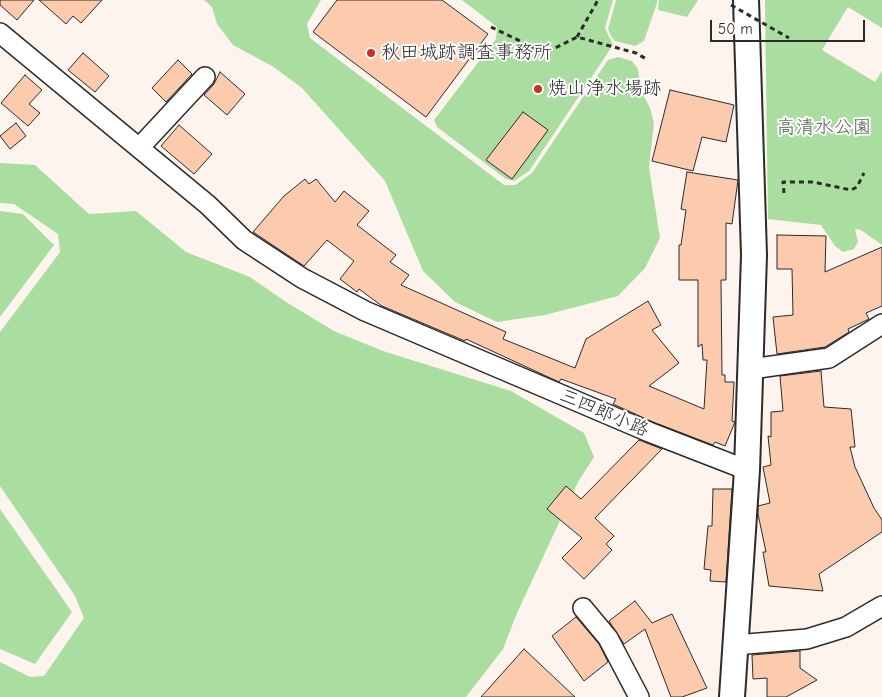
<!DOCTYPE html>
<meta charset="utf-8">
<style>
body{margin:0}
#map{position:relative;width:882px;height:697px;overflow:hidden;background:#fef4ee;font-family:"Comic Neue",sans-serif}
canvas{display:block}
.scale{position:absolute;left:710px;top:20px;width:155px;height:22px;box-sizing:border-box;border:2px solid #2b2b2b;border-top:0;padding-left:6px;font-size:15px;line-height:18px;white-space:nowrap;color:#2b2b2b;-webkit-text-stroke:4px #fff;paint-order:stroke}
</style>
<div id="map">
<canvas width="882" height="697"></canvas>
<div class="scale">50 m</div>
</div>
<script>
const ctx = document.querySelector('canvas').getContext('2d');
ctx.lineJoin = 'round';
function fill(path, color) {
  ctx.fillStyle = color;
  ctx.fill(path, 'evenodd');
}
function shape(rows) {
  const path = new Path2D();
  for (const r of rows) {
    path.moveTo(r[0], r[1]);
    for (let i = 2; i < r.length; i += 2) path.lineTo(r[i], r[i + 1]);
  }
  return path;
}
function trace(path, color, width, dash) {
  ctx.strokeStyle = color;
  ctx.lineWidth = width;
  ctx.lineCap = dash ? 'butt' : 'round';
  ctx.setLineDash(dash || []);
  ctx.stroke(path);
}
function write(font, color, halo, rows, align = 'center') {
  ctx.font = font + ' "Comic Neue","Klee One",sans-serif';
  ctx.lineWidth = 4;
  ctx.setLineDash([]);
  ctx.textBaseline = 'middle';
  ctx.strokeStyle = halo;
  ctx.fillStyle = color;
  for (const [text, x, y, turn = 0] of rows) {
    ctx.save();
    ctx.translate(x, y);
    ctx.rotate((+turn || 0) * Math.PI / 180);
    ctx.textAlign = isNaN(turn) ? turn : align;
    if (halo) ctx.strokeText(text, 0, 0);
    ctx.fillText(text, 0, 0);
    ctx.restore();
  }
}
fill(shape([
 [204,0,321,0,307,24,310,38,504,185,515,185,532,173,608,60,618,57,632,61,638,69,641,91,650,108,654,123,649,167,660,238,645,268,618,296,545,315,497,322,455,302,423,271,385,181,302,88,272,66,233,45,217,24,212,7],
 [462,0,613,0,605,28,613,45,529,171,514,181,506,179,437,127,434,120,496,39,497,27],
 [616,0,658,0,644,41,635,46,615,41,611,36,608,29],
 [659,0,698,0,687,17,658,10],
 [765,0,882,0,882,28,848,7,822,50,875,82,882,71,882,245,861,230,855,229,858,242,854,249,843,252,835,246,821,225,768,219],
 [0,163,35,165,89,214,136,211,186,252,250,277,286,302,334,331,383,351,511,391,584,433,594,457,578,482,517,613,503,649,466,697,0,697,0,662,30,677,44,676,84,618,75,596,0,486,0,332,60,252,58,234,14,204,0,203],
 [0,211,23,214,54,245,0,317],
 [0,509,72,612,35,664,0,649]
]), '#a9dea0');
const building = shape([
 [0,0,34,0,17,20,0,5,0,0],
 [39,0,102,0,81,23,73,16,66,24,39,0],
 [337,0,442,0,488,34,426,117,313,32,337,0],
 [83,53,109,76,95,92,68,70,83,53],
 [178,60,192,74,166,102,152,88,178,60],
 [220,72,245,94,227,115,204,95,214,84,220,72],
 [25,75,42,90,29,104,40,113,28,126,1,103,25,75],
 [670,90,734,105,726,142,702,137,693,171,652,161,670,90],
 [523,112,548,130,512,179,486,160,523,112],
 [16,123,26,136,10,149,0,136,16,123],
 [179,125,212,154,194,174,161,146,179,125],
 [687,172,738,180,732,224,726,223,726,280,721,280,722,375,725,375,725,382,734,382,732,421,735,422,725,446,715,442,713,445,653,422,613,404,616,399,561,379,559,382,466,339,465,341,382,306,359,289,357,292,340,279,354,261,327,240,304,266,253,232,284,196,305,179,309,184,316,179,335,202,344,191,369,211,357,225,396,255,390,262,409,275,401,285,506,332,503,339,575,368,586,339,648,301,661,325,652,330,679,363,649,386,704,409,707,360,703,360,702,344,698,347,698,280,679,280,679,245,681,245,686,210,681,209,687,172],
 [777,235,826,236,825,272,882,247,882,306,866,313,869,319,848,329,849,332,825,347,777,354,773,317,793,315,792,269,777,269,777,235],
 [821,371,824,407,851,409,855,447,850,447,855,467,874,508,882,520,882,532,819,574,823,591,769,586,763,552,766,552,758,514,758,506,770,503,763,467,771,465,768,436,771,437,771,412,783,411,780,376,821,371],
 [639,440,662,449,595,518,614,536,606,544,612,550,584,579,562,558,582,538,547,509,566,486,581,499,639,440],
 [713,489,732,489,726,582,710,581,711,570,704,569,708,526,712,526,713,489],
 [635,601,652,623,672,614,707,688,682,697,671,697,645,629,624,644,609,621,635,601],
 [576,617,599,644,608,662,584,681,552,636,576,617],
 [524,649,575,697,481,697,524,649],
 [800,651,800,668,817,680,786,697,767,697,767,678,753,679,752,655,800,651]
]);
fill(building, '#fccaac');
trace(building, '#2b2b2b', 1);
const minor = shape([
 [0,33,208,205,244,240,302,278,365,311,649,432,747,470],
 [139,148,205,77],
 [751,369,829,358,882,324],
 [583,608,608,638,639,697],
 [735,645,807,639,846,627,882,606]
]);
const tertiary = shape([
 [732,697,747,470,754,255,746,0]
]);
trace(minor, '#2b2b2b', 22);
trace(tertiary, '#2b2b2b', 28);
trace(shape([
 [491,27,545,53,577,37,636,53,648,60],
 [577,37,598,0],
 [784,193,783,182,813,182,851,190,857,187,864,173]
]), '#2b2b2b', 3, [5, 4]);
trace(minor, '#fff', 19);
trace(tertiary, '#fff', 24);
trace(shape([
 [731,5,789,38]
]), '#2b2b2b', 3, [5, 4]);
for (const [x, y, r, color] of [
 [371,53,5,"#c8321e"],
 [538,89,5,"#c8321e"]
]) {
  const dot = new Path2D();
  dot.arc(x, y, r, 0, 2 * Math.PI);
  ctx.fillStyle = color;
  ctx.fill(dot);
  trace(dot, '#fff', 2);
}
write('19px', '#2b2b2b', '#fff', [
 ["秋田城跡調査事務所",381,53],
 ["焼山浄水場跡",548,89]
], 'left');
write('19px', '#51614e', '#fff', [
 ["高清水公園",824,128]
]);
write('19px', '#2b2b2b', '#fff', [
 ["三四郎小路",604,413,23]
]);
</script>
